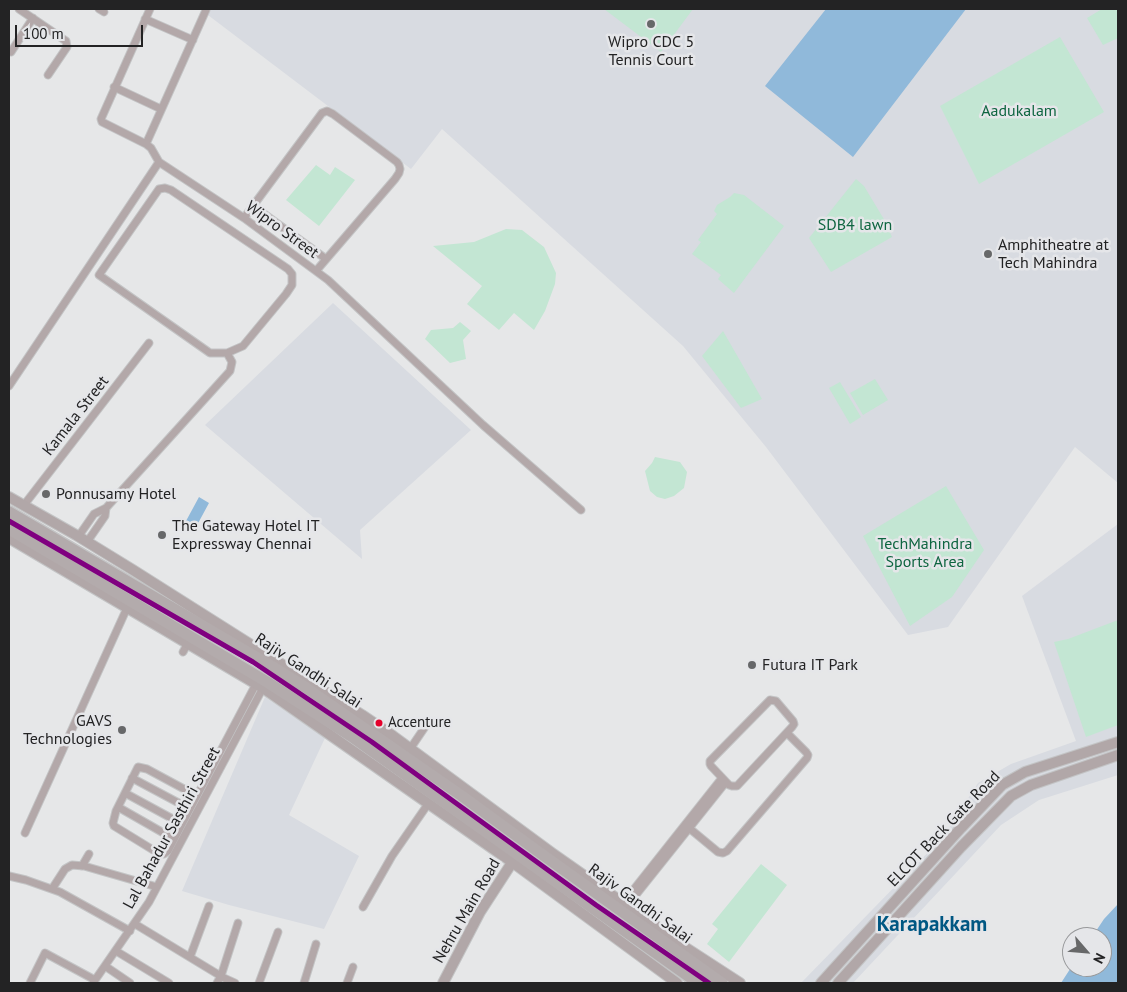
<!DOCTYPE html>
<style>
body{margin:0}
#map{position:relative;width:1127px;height:992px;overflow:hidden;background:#e6e7e8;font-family:"PT Sans",sans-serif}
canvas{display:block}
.frame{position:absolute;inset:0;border:10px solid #232324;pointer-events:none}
.north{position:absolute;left:1062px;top:927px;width:50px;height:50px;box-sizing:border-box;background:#e5e6e9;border:1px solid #97989a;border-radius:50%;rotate:117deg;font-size:14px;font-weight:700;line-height:20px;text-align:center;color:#232324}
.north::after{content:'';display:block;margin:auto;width:18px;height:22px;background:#676869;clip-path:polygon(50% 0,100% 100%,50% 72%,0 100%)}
.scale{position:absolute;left:15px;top:25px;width:128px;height:22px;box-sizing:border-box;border:2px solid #232324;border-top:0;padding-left:6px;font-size:15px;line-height:18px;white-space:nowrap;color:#232324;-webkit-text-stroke:4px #e5e6e9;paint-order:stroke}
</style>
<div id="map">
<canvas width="1127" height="992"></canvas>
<div class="frame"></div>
<div class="north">N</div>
<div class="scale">100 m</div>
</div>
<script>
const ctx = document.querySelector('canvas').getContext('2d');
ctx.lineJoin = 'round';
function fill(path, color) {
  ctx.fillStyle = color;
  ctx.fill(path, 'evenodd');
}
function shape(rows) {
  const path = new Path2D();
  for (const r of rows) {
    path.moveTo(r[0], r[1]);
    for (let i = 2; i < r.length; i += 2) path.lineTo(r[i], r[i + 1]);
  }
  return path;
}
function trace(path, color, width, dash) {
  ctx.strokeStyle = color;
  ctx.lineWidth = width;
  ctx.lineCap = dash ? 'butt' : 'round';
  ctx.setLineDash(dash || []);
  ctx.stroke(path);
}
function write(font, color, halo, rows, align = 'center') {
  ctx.font = font + ' "PT Sans",sans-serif';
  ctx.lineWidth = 5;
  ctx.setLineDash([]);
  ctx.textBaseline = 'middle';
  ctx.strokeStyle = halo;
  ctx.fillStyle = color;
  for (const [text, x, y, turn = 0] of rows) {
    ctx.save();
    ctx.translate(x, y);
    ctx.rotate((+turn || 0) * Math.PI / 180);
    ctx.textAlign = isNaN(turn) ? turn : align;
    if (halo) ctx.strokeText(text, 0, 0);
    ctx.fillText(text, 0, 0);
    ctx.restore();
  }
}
fill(shape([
 [200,9,1118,9,1118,483,1075,447,948,627,908,635,766,447,683,346,442,129,411,169],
 [333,303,471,430,360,530,362,559,205,425],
 [1118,524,1118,775,1039,800,1001,825,853,983,801,983,943,837,978,783,1011,764,1076,741,1022,596],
 [265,697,325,738,289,815,359,856,324,929,229,905,182,891]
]), '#d8dbe1');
fill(shape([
 [604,9,693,9,661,52],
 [1102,9,1118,9,1118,12,1117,13,1118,17,1118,38,1103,45,1087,18],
 [1060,37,1104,112,979,184,940,106],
 [316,165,330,175,335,167,355,180,319,226,286,200],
 [856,179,864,186,885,221,892,237,831,272,809,238],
 [734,193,744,195,784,226,734,293,718,279,721,275,692,254,701,242,698,240,717,214,714,211,717,205,730,197],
 [506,229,522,230,544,247,556,273,555,284,545,311,534,330,514,313,499,330,467,304,482,286,433,246,474,242],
 [460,322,471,331,463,340,466,359,450,363,425,339,431,330,453,328],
 [723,331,762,399,741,408,702,356],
 [875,379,888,400,863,415,850,393],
 [840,382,861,417,850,424,829,388],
 [655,457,680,462,687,472,684,488,674,496,665,499,657,497,650,491,645,471,652,463],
 [946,486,984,550,952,597,910,626,863,536],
 [1118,620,1118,725,1086,737,1054,642,1068,639],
 [761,864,787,885,729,962,707,944,718,929,712,924]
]), '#c3e6d3');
fill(shape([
 [826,9,966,9,853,157,765,86],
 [199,497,209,503,196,527,186,521],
 [1118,904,1118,983,1061,983,1072,966,1102,967,1102,937,1092,937,1104,919]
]), '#90b9da');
const street = shape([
 [19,9,66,41,67,47,48,75],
 [99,9,104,12],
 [150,9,101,119,102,122,146,144,206,10],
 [145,19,193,40],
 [11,52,33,18],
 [114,87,161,109],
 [146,144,151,148,159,162,244,218,328,280,483,425,581,510],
 [253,206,326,259],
 [244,218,322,113,327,111,333,114,397,162,399,165,400,169,399,173,395,179,316,271],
 [9,386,159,162],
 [24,505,149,343],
 [78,537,94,514,106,508,230,371,232,362,227,353,243,346,286,294,292,285,292,274,288,269,171,190,165,188,159,189,99,275,210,353,227,353],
 [87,542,105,516,106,508],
 [183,652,188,643],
 [770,700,776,701,793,721,794,724,792,727,737,786,732,786,729,785,711,766,710,764,710,761,770,700],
 [410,749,427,724],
 [132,778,190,809],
 [125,793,182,824],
 [197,796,147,769,138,767,116,811,113,823,114,826,158,853,164,854,168,851,190,809,256,684],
 [118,807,174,839],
 [689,828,718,852,723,853,727,851,807,758,808,755,806,752,787,733],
 [25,833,127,608],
 [82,866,89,854],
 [9,876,26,880,60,892,130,931],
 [52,889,65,869,72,865,84,866,157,887],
 [623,903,722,778],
 [627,906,726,782],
 [363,907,392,856,428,804],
 [135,924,224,978,235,983],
 [116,951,169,983],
 [190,957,209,906],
 [105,966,130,983],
 [30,983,45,953,95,980],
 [93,983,149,902,265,684],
 [217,983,221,976,238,923],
 [259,983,278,932],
 [304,983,316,944],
 [347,983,353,967]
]);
const secondary = shape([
 [9,497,76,535,133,570,362,715,393,736,552,853,673,938,683,946,740,983],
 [9,538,263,688,512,862,677,983],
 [443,983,480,912,515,858],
 [821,983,961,828,1002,785,1025,772,1118,742],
 [838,983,961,847,1011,796,1031,785,1118,755]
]);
const primary = shape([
 [9,512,273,667,305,687,462,796,543,855,722,983],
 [9,529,267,682,351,736,698,983]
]);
trace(street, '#c3c4c5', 9);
trace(secondary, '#c3c4c5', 12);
trace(primary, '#c3c4c5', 14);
trace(street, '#b3a8a9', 7);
trace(secondary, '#b1a7a8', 10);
trace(primary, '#b3abac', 11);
trace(shape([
 [9,521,253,662,372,742,596,905,709,983]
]), '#800080', 5);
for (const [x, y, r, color] of [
 [651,24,5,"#676869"],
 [988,254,5,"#676869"],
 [46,494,5,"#676869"],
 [162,535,5,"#676869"],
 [752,665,5,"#676869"],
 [379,723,4.5,"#e4002b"],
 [122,730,5,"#676869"]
]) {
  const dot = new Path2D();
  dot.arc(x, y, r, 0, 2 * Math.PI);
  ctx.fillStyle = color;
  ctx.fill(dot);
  trace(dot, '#e5e6e9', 2);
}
write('15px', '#232324', '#e5e6e9', [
 ["Accenture",388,723]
], 'left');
write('16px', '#232324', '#e5e6e9', [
 ["Wipro CDC 5",651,42,"center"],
 ["Tennis Court",651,60,"center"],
 ["Amphitheatre at",998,245],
 ["Tech Mahindra",998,263],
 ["Ponnusamy Hotel",56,494],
 ["The Gateway Hotel IT",172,526],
 ["Expressway Chennai",172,544],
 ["Futura IT Park",762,665],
 ["GAVS",112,721,"right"],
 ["Technologies",112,739,"right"]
], 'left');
write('16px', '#0e6540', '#e5e6e9', [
 ["Aadukalam",1019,111],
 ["SDB4 lawn",855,225],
 ["TechMahindra",925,544],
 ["Sports Area",925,562]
]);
write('16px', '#232324', '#e5e6e9', [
 ["Wipro Street",282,230,36],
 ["Kamala Street",76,416,-52],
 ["Rajiv Gandhi Salai",308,671,33],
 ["Lal Bahadur Sasthiri Street",172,828,-61],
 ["ELCOT Back Gate Road",944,829,-46],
 ["Rajiv Gandhi Salai",640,904,36],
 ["Nehru Main Road",467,911,-60]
]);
write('bold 21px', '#005782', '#e5e6e9', [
 ["Karapakkam",932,925]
]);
</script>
